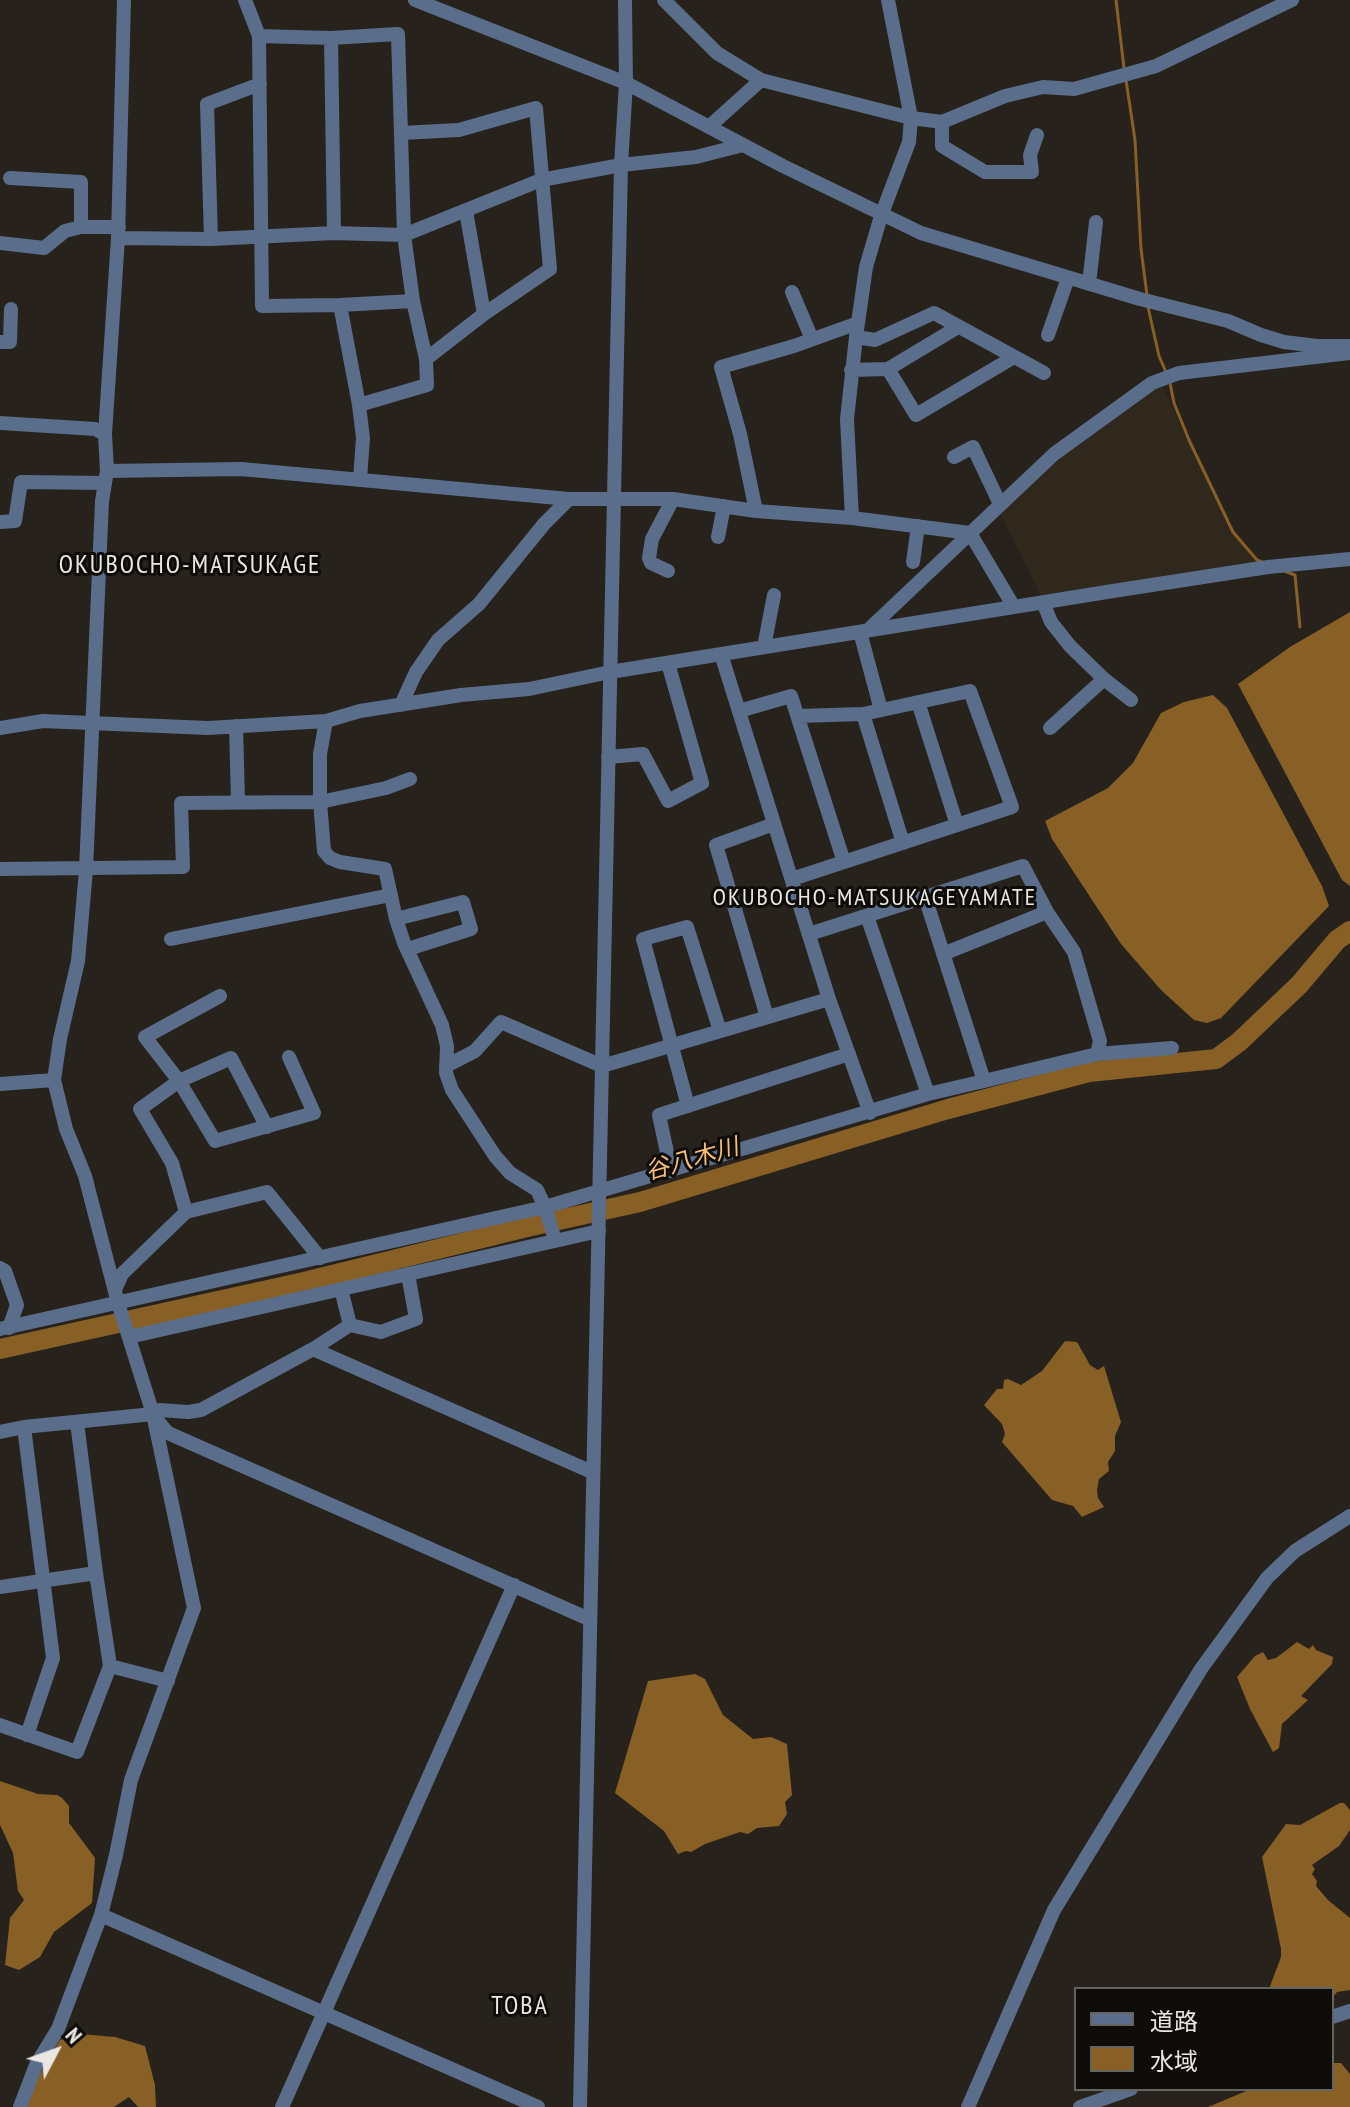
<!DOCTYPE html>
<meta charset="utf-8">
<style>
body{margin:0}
#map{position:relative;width:1350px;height:2107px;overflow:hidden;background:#27221c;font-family:"PT Sans Narrow","Noto Sans JP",sans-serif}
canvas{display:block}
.legend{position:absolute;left:1074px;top:1987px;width:260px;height:104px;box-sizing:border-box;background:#0e0c09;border:2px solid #666460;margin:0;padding:10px 14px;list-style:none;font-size:24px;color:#eae7e2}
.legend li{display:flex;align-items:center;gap:16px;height:40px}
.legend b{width:40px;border:2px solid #666460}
.north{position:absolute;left:16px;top:2011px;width:80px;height:80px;-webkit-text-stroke:6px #0e0c09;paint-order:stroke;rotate:49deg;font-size:22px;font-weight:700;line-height:32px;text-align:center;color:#eae7e2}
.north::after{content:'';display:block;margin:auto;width:28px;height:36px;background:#eae7e2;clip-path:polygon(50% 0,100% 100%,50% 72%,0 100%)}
</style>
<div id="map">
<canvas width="1350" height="2107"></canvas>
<ul class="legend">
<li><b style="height:10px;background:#5a6e8b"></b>道路</li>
<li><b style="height:22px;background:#885f25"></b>水域</li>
</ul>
<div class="north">N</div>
</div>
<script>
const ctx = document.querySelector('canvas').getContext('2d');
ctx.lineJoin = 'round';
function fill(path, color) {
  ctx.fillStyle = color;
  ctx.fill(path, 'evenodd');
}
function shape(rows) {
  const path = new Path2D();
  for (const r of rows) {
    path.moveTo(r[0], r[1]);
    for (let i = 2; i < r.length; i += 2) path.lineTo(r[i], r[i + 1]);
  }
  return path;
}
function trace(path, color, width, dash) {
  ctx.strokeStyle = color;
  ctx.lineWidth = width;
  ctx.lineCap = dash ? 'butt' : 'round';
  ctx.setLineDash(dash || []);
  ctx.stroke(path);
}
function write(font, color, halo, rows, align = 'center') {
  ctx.font = font + ' "PT Sans Narrow","Noto Sans JP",sans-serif';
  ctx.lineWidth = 6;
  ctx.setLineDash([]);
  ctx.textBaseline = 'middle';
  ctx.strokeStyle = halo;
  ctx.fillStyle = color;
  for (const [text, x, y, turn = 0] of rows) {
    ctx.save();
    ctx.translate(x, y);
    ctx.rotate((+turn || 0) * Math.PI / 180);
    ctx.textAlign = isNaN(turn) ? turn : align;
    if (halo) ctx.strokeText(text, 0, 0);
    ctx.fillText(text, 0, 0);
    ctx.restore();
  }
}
fill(shape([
 [1162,386,1220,507,1257,564,1042,598,999,511,1066,452,1134,400]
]), '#31281d');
fill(shape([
 [1350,612,1350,886,1342,880,1238,684,1290,647],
 [1213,695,1227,708,1322,886,1329,906,1221,1018,1207,1023,1194,1020,1161,990,1121,944,1052,839,1045,821,1108,788,1133,763,1161,713,1184,702],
 [1065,1341,1077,1342,1090,1365,1098,1370,1104,1366,1121,1422,1115,1436,1115,1451,1108,1462,1109,1471,1099,1479,1097,1490,1098,1498,1104,1507,1082,1517,1073,1506,1052,1500,1002,1442,1005,1434,1002,1424,984,1405,997,1389,1003,1389,1004,1380,1008,1379,1021,1385,1042,1371],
 [1297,1642,1309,1649,1313,1645,1316,1650,1333,1657,1332,1664,1301,1696,1308,1700,1282,1724,1279,1748,1273,1752,1250,1709,1237,1677,1255,1656,1263,1652,1268,1660,1276,1658],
 [695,1674,705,1679,723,1715,753,1739,771,1737,787,1744,792,1795,785,1802,787,1814,779,1826,757,1828,748,1834,740,1832,705,1844,691,1852,686,1851,678,1854,664,1831,615,1793,648,1681],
 [0,1781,38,1794,57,1795,62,1798,69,1806,69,1823,95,1858,92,1903,54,1932,40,1957,19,1970,5,1965,10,1918,24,1900,18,1891,13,1853,0,1825],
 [1340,1803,1344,1803,1350,1810,1350,1830,1339,1846,1312,1865,1315,1869,1312,1874,1317,1881,1316,1886,1328,1900,1350,1918,1350,1990,1337,1992,1332,1998,1332,1989,1269,1989,1281,1957,1281,1949,1262,1857,1286,1824,1300,1825],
 [81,2034,115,2037,145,2046,155,2085,156,2107,138,2107,129,2097,114,2107,27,2107,39,2075,60,2040],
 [1332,2063,1341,2063,1350,2074,1350,2107,1208,2107,1251,2089,1332,2089]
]), '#885f25');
trace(shape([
 [1116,0,1124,68],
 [1126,80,1135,140,1141,249,1147,295],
 [1148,307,1159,356,1166,372],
 [1170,383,1174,403,1189,440,1233,532,1257,560,1262,562],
 [1284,571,1295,575,1300,627]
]), '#885f25', 3);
trace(shape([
 [0,1349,304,1282,527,1227,640,1202,948,1109,1089,1072,1216,1059,1239,1042,1299,985,1337,940,1350,931]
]), '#885f25', 20);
trace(shape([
 [245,0,259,36,262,306,340,305,359,405,427,385,426,359,484,314,550,269,536,108,459,130,401,133],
 [415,0,626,83,783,166,921,233,1140,299,1228,321,1261,335,1284,342,1317,346,1350,346],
 [664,0,717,53,761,80,911,118,942,122,1005,96,1043,87,1074,89,1156,66,1292,0],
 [259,36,331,38,398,34,404,235,413,301,426,359],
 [331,38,334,233],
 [942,122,942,146,985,172,1032,172,1030,155,1037,135],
 [711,125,761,80],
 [10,178,81,182,81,227,119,227],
 [466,211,484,314],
 [118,238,211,239,334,233,404,235,541,180,621,165,696,157,743,145],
 [211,239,207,104,260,84],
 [0,243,44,248,65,231,81,227],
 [1089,284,1096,222],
 [792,292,812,339],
 [340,305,413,301],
 [958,327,888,369,916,415,1014,357],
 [1048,335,1068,278],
 [856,337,875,340,934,313,1044,373],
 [0,342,10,342,11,309],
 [851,370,888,369],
 [359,405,363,438,360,479],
 [0,423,95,429,105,434],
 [954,457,973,447,1000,504],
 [107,471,241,469,569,499,673,499,756,511,852,518,970,533],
 [756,511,740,434,721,367,794,346,858,323],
 [852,518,847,419,856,337,866,267,881,216,909,142,911,118,888,0],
 [0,522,15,521,21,482,105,483],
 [970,533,1014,607],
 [718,537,724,506],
 [913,562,918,526],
 [668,571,651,563,649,558,652,539,673,499],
 [1043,602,1051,622,1070,646,1104,679,1050,728],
 [867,631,1054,454,1152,383,1179,373,1350,353],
 [860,632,881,710],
 [764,647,774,595],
 [721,654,829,999,870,1113],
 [1104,679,1131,700],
 [918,702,957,825],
 [401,705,416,672,438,640,479,604,544,524,569,499],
 [739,711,791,696,844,862],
 [863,714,903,843],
 [326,721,320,754,320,802,324,851,330,858,340,862,385,869,396,919,404,943,442,1025,447,1046,446,1073,452,1090,495,1156,510,1173,537,1190,545,1207,555,1240],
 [236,726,238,802],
 [0,728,43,721,208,728,326,721,360,711,461,695,529,689,610,672,1113,591,1268,567,1350,559],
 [608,757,643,754,668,801,702,783,668,663],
 [0,869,183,867,181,803,320,802,386,788,410,779],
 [792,879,1012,807,970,691,863,714,799,716],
 [925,897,984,1081],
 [867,916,928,1094],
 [396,919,463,902,471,929,408,949],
 [809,934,1023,866,1047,912,1074,952,1100,1041,1097,1054],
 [171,939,391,895],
 [943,954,1047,912],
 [220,996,145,1037,179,1081,215,1141,314,1113,289,1057],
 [767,1017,716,845,774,824],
 [446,1066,475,1051,501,1022,602,1066,829,999],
 [0,1084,54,1080],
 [688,1106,643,939,687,927,720,1031],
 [671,1171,659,1115,849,1054],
 [186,1212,172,1163,140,1109,179,1081,231,1058,267,1127],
 [0,1268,5,1271,17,1305,9,1328],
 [341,1289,350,1325],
 [115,1290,122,1274,186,1212,267,1192,320,1258],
 [0,1329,545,1207,928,1094,984,1081,1097,1054,1172,1048],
 [129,1337,599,1231],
 [313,1349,350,1325,381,1332,416,1319,408,1274],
 [156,1419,168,1433,589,1619],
 [77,1422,96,1573],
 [24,1427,53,1658,27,1735],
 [0,1432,24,1427,153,1414,160,1410,188,1412,201,1410,313,1349,592,1472],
 [0,1587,96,1573,110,1666,77,1752,0,1725],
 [110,1666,168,1681],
 [101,1915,538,2107],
 [1332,2017,1350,2011],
 [20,2107,36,2065,58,2029,101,1915,116,1855,131,1780,194,1608,153,1414,118,1303,85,1176,66,1129,54,1080,60,1039,78,961,86,870,102,501,107,471,105,434,118,238,124,0],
 [282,2107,514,1585],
 [580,2107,621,165,626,83,625,0],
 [968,2107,1054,1910,1201,1669,1267,1578,1295,1551,1350,1516],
 [1080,2107,1131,2089]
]), '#5a6e8b', 14);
ctx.letterSpacing = '2px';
write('24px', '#eae7e2', '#0e0c09', [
 ["OKUBOCHO-MATSUKAGEYAMATE",875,898]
]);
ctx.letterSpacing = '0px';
write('italic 24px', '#f9be73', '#0e0c09', [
 ["谷八木川",692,1160,-16]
]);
ctx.letterSpacing = '2px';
write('26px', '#eae7e2', '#0e0c09', [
 ["OKUBOCHO-MATSUKAGE",190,566],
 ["TOBA",520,2007]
]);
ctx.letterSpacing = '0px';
</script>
